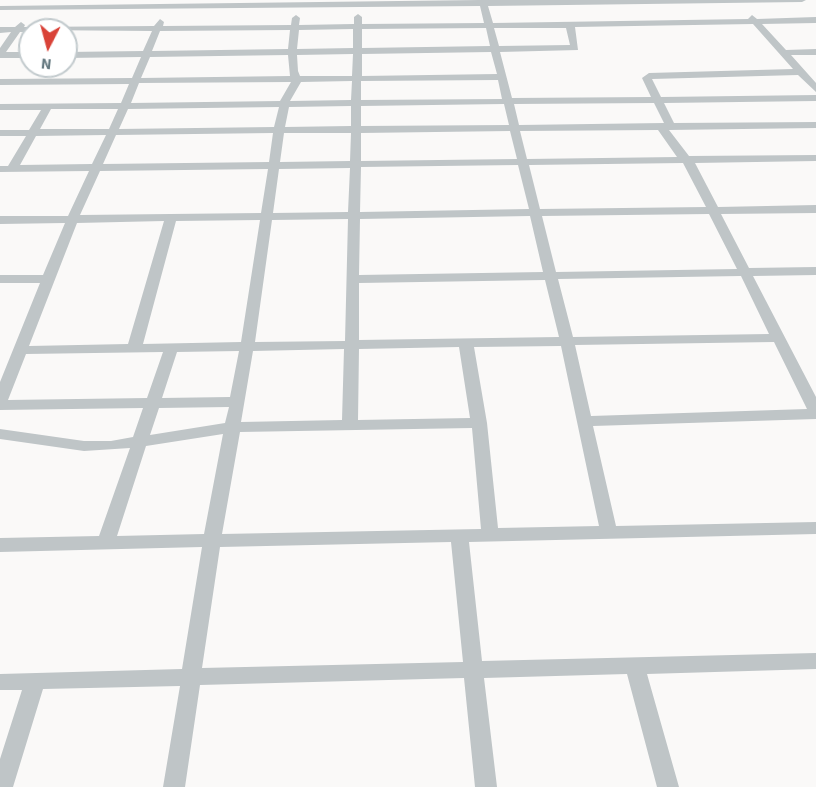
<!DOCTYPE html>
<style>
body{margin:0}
#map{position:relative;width:816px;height:787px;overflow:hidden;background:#faf9f8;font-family:"Source Sans 3",sans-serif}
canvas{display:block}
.north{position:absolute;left:18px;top:18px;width:60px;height:60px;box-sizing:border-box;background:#fff;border:2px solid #c2cacd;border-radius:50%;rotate:186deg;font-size:16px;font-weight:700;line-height:24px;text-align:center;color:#667a81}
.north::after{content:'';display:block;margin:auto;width:21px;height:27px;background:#d94338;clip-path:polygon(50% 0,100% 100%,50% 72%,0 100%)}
</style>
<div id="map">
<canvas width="816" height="787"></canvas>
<div class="north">N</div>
</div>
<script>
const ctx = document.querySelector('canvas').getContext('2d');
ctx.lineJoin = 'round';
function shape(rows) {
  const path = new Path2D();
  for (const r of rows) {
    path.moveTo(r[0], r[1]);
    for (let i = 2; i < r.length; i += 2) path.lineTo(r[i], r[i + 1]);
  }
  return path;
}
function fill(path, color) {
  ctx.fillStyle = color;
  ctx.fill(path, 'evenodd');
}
fill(shape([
 [479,0,806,0,802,2,488,6,493,23,748,19,752,15,757,19,816,17,816,23,762,24,786,50,816,49,816,55,791,55,816,83,816,92,798,75,652,79,661,97,816,95,816,101,664,103,674,123,816,122,816,128,669,130,689,156,816,155,816,161,695,163,718,207,816,205,816,213,721,214,749,268,816,267,816,275,753,276,816,397,816,419,593,426,616,526,816,522,816,534,469,542,482,661,816,653,816,669,647,674,679,787,657,787,627,674,484,678,497,787,475,787,464,678,200,685,185,787,163,787,180,686,43,689,13,787,0,787,0,759,22,690,0,690,0,674,182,669,202,547,0,552,0,538,99,536,130,448,84,451,0,439,0,429,84,441,111,441,133,437,143,408,0,410,0,382,40,283,0,283,0,275,43,275,65,223,0,224,0,216,68,216,89,171,0,172,0,166,8,166,26,136,0,136,0,130,29,130,41,110,0,110,0,104,121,103,129,84,0,85,0,79,132,78,141,57,66,58,66,52,143,51,152,31,30,30,30,32,20,32,6,52,30,52,30,58,0,58,0,48,11,32,0,33,0,27,15,27,21,22,25,25,24,27,154,26,160,19,164,22,163,26,291,25,292,18,296,15,300,18,299,25,354,24,354,17,358,14,362,17,362,24,484,23,480,6,0,10,0,6,479,0],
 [753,24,793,69,649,73,642,78,651,97,512,98,500,52,578,50,575,27,753,24],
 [486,28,490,46,362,48,362,29,486,28],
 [494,28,566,28,570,45,499,46,494,28],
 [353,29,353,48,297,49,299,30,353,29],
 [290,30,288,49,152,51,160,31,290,30],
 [491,52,497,74,362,76,362,54,491,52],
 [353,54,352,76,300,76,298,71,297,55,353,54],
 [288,55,290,76,141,78,150,57,288,55],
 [498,80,502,99,361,100,361,81,498,80],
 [352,81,351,100,290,101,301,82,352,81],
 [291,82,280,101,131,103,139,83,291,82],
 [654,103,664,123,519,125,514,104,654,103],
 [504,104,509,125,361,126,361,106,504,104],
 [351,106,351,126,285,127,289,107,351,106],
 [279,107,274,127,119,129,128,109,279,107],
 [51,109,118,109,109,129,40,129,51,109],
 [658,130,677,157,527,159,520,131,658,130],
 [510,131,517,159,361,161,361,133,510,131],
 [273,133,269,162,103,164,116,135,273,133],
 [284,133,351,133,350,161,280,162,284,133],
 [106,135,92,164,20,165,36,136,106,135],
 [683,163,706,207,540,209,529,165,683,163],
 [518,165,529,209,360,212,361,167,518,165],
 [350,168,348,212,273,213,279,169,350,168],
 [268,169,261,213,80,215,100,171,268,169],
 [709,214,737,269,556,272,542,216,709,214],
 [530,216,543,272,359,275,360,219,530,216],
 [348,219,345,341,255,342,272,220,348,219],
 [260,220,241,342,143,344,176,221,260,220],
 [164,221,128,344,29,346,77,223,164,221],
 [741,276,769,334,573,337,558,279,741,276],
 [545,280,559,337,359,340,359,283,545,280],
 [774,342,807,409,591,416,575,345,774,342],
 [561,346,599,526,498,528,487,423,474,347,561,346],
 [459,347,470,418,358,420,359,349,459,347],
 [344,349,342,420,241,422,253,351,344,349],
 [239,351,230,397,162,398,177,352,239,351],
 [163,352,147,398,8,400,26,354,163,352],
 [229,407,225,423,150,435,159,408,229,407],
 [472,428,481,529,222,534,240,432,472,428],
 [223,434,204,534,117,536,146,446,223,434],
 [451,542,463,662,202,668,220,547,451,542]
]), '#bfc5c7');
</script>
